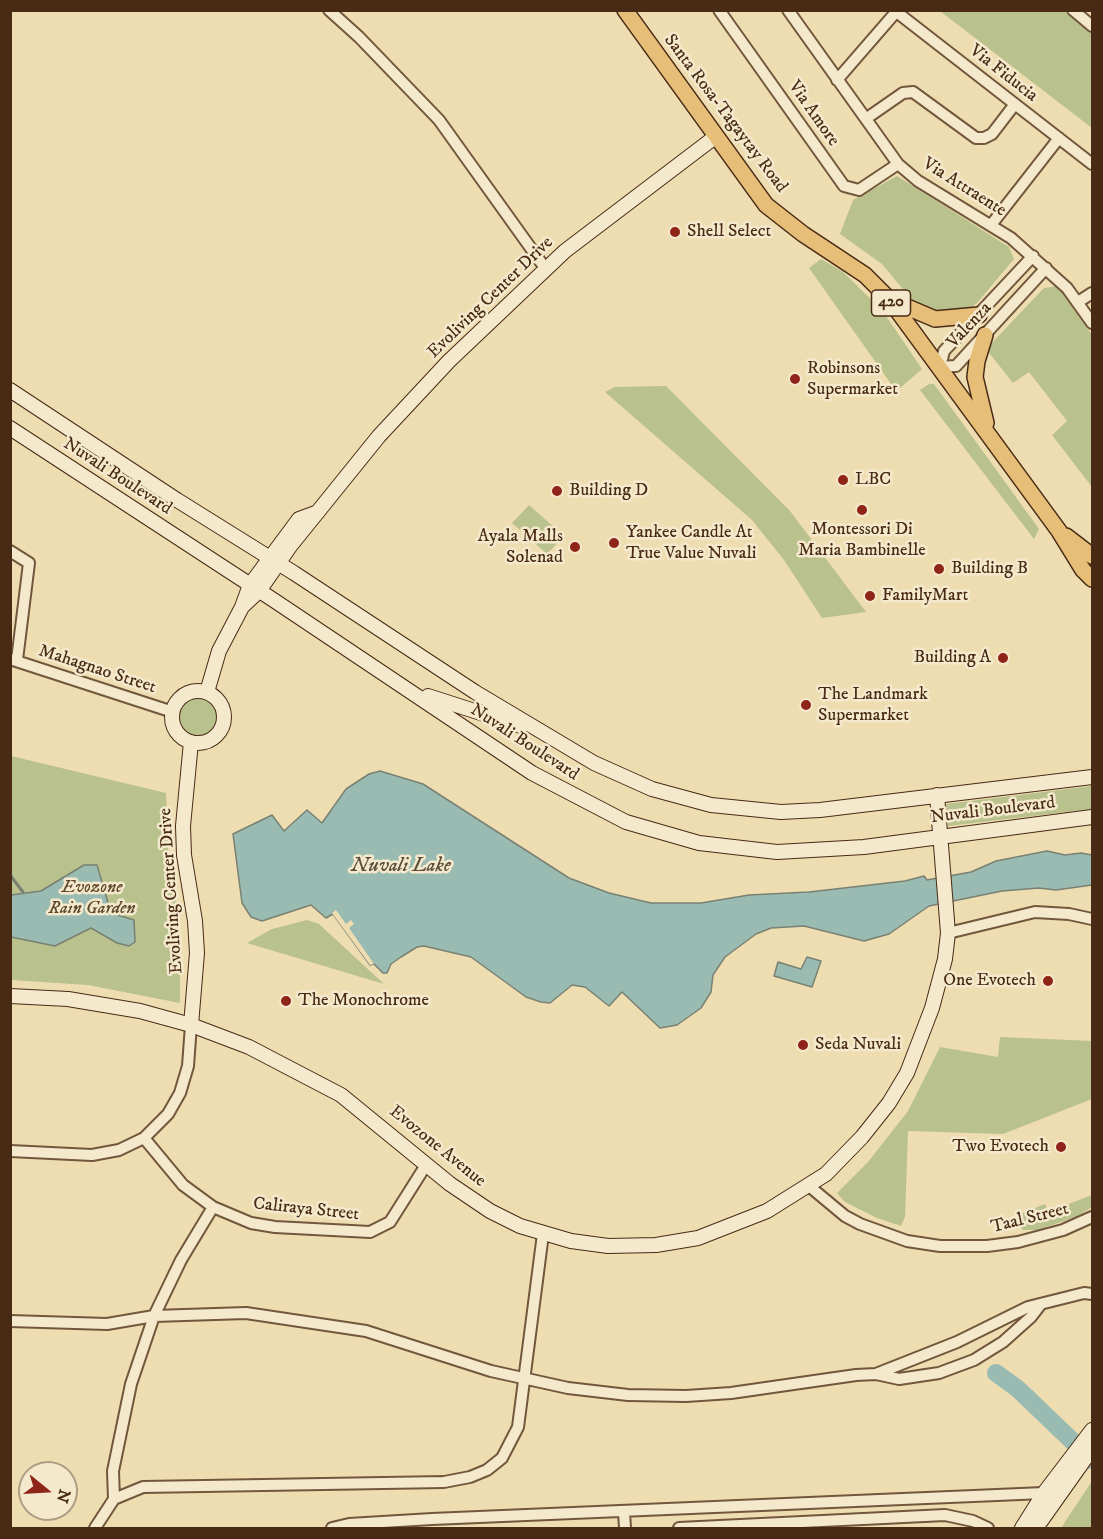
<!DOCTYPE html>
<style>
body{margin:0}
#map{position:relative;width:1103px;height:1539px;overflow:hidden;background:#eeddb1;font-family:"IM FELL DW Pica",serif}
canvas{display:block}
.frame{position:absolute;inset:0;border:12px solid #482a15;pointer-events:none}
.north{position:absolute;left:18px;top:1461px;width:60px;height:60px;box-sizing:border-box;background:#f4e9cc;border:2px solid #af9d83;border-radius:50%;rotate:108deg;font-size:16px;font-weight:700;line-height:24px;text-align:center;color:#482a15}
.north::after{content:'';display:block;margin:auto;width:21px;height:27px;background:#8f2418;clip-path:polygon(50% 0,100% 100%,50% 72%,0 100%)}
</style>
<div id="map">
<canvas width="1103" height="1539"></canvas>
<div class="frame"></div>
<div class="north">N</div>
</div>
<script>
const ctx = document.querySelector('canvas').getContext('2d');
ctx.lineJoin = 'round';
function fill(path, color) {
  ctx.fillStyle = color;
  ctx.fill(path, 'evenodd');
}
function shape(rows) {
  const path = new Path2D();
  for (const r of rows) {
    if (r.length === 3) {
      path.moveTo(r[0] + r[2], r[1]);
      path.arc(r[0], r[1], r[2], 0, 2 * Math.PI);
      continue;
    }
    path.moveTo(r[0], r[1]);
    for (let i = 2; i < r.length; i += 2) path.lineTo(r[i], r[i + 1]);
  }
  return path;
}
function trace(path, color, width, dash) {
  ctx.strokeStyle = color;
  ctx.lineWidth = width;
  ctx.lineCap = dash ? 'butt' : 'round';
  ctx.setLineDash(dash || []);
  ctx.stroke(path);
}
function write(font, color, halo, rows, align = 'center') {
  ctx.font = font + ' "IM FELL DW Pica",serif';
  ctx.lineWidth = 5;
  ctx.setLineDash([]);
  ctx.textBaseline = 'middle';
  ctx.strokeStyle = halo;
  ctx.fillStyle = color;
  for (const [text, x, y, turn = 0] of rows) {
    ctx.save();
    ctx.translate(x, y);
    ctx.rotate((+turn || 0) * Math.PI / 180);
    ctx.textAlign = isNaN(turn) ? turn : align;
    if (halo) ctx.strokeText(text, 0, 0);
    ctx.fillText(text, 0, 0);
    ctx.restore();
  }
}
fill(shape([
 [940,11,1064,11,1092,32,1092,128],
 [897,176,1009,247,1014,259,977,303,967,311,935,314,917,306,882,264,840,234,853,200],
 [821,259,843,272,882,310,922,369,900,388,894,388,809,268],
 [1058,286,1092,335,1092,487,1052,435,1067,421,1029,372,1013,383,986,349,1044,288],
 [929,384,934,384,1039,529,1034,539,920,390],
 [666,386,790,511,866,612,822,618,784,560,752,520,605,392,615,387],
 [529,505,564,536,547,554,512,523],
 [198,717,20],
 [11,756,166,793,168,850,180,925,180,1003,88,985,11,980],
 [1092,786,1092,809,948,826,946,804],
 [307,920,319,924,384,984,247,943,272,929],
 [1000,1037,1092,1041,1092,1099,1003,1134,908,1131,905,1217,901,1226,877,1218,845,1202,837,1193,868,1162,908,1111,940,1047,998,1057],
 [1092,1195,1092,1207,1076,1217,1037,1230,1023,1230,1019,1225,1020,1214,1045,1204,1048,1212],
 [1092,1481,1092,1528,1061,1528]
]), '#b9c18c');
const water = shape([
 [380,771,423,784,569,878,609,893,651,903,701,903,749,895,809,892,905,881,924,876,927,880,971,872,996,861,1047,851,1065,855,1081,853,1092,855,1092,885,1056,890,1039,888,1002,891,929,906,889,934,864,941,804,926,771,928,756,934,725,957,713,975,711,992,701,1008,677,1025,660,1028,622,992,609,1006,585,987,572,985,550,1003,541,1002,526,997,471,957,424,946,417,947,401,957,391,964,387,973,383,973,374,964,370,965,333,914,326,918,311,905,262,921,251,917,242,903,233,834,272,815,284,831,307,810,322,823,346,789,369,774,380,771],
 [84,865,97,865,111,913,134,920,135,942,129,946,117,943,91,928,55,946,11,937,11,895,41,891,84,865],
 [807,957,821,961,812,987,774,976,778,962,801,969,807,957]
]);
fill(water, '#9abbb1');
trace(water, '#798173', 1.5);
fill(shape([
 [336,910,346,924,351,920,354,924,349,928,374,964,370,965,332,913]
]), '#eeddb1');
trace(shape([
 [10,875,23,892]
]), '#798173', 3);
trace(shape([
 [996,1373,1018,1389,1092,1460]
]), '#9abbb1', 18);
const street = shape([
 [329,10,359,37,439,120,545,268],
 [719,10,844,186,859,190,898,164],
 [788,10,898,164,918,181,1011,238,1067,288,1092,323],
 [894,10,1092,164],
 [1073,10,1092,26],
 [837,80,896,12],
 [867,118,903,93,913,92,976,138,984,138,992,134,1015,104],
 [991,225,1059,138],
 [1033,256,944,351,940,367,956,366,1046,268],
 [1078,302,1092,293],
 [10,551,29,563,17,660],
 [10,659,173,712],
 [948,933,1035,912,1069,914,1092,919],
 [144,1138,183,1185,213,1207,251,1223,275,1227,370,1232,390,1222,426,1165],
 [10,1151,92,1155,119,1150,144,1138,168,1114,180,1093,188,1066,191,1025],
 [809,1186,845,1216,860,1224,907,1241,940,1246,987,1246,1018,1242,1063,1230,1092,1217],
 [10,1321,107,1324,154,1316,246,1313,366,1331,491,1371,568,1388,628,1395,686,1396,731,1393,856,1375,876,1374,899,1379,939,1373,974,1360,1003,1342,1031,1317,1041,1304],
 [876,1374,957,1342,1028,1307,1084,1293,1092,1294],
 [114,1499,113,1471,131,1384,154,1316,181,1260,213,1207],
 [624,1512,625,1528],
 [95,1528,114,1499,143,1487,444,1482,470,1477,487,1470,502,1458,518,1427,543,1234],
 [332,1528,349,1524,432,1519,1044,1493],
 [679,1528,945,1515,973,1521,988,1528]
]);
const secondary = shape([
 [10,390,177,500,294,573,475,692,594,763,652,789,711,805,781,812,820,810,1092,777],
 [10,428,275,601,532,773,626,822,699,843,777,852,864,847,1092,817],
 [242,607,259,591,291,545,379,436,449,361,565,251,715,137],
 [198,717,26],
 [207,692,219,651,242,607,250,585,299,519,318,512],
 [428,696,521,726],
 [10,996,68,999,140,1011,191,1025,249,1047,341,1095,450,1184,490,1211,520,1226,571,1241,608,1246,656,1245,698,1238,767,1211,826,1174,862,1137,889,1103,907,1073,932,1008,945,959,948,933,937,795],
 [191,1025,197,953,195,921,184,855,183,826,191,742],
 [1022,1528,1044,1493,1092,1430],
 [1036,1528,1092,1449]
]);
const primary = shape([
 [625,10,766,205,803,234,865,275,889,299,1059,531,1083,570,1092,579],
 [893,301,935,319,979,315],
 [985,335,977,361,975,377,986,423],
 [1066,536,1092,556]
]);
trace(street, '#72573c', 14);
trace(secondary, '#482a15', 16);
trace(primary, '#482a15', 18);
trace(street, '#f4e9cc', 10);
trace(secondary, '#f4e9cc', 14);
trace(primary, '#e7be78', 15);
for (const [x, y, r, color] of [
 [675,232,6,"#8f2418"],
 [795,379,6,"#8f2418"],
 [843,480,6,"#8f2418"],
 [557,491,6,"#8f2418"],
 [862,510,6,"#8f2418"],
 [614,543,6,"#8f2418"],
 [575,547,6,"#8f2418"],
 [939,569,6,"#8f2418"],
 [870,596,6,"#8f2418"],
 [1003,658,6,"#8f2418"],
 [806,705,6,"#8f2418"],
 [1048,981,6,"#8f2418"],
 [286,1001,6,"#8f2418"],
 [803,1045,6,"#8f2418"],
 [1061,1147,6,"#8f2418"]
]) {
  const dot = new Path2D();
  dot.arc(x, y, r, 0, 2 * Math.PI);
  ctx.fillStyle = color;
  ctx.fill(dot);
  trace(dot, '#f4e9cc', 2);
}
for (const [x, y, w] of [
 [891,303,39]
]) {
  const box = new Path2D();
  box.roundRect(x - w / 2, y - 13, w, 26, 4.5);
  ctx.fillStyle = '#f4e9cc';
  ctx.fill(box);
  trace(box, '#482a15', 1.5);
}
write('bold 16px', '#482a15', null, [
 ["420",891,303]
]);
write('18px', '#482a15', '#f4e9cc', [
 ["Via Fiducia",1003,74,38],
 ["Santa Rosa-Tagaytay Road",725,114,53],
 ["Via Amore",813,114,55],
 ["Via Attraente",964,188,32],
 ["Evoliving Center Drive",491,298,-44],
 ["Valenza",970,326,-47],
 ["Nuvali Boulevard",117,477,33],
 ["Mahagnao Street",97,670,18],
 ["Nuvali Boulevard",524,743,33],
 ["Nuvali Boulevard",993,811,-7],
 ["Evoliving Center Drive",172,891,-94],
 ["Evozone Avenue",437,1147,39],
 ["Caliraya Street",306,1210,6],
 ["Taal Street",1030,1219,-14]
]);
write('18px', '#482a15', '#f4e9cc', [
 ["Shell Select",687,232],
 ["Robinsons",807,369],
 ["Supermarket",807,390],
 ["LBC",855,480],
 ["Building D",569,491],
 ["Montessori Di",862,530,"center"],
 ["Maria Bambinelle",862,551,"center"],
 ["Yankee Candle At",626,533],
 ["True Value Nuvali",626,554],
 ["Ayala Malls",563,537,"right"],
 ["Solenad",563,558,"right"],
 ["Building B",951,569],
 ["FamilyMart",882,596],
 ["Building A",991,658,"right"],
 ["The Landmark",818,695],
 ["Supermarket",818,716],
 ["One Evotech",1036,981,"right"],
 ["The Monochrome",298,1001],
 ["Seda Nuvali",815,1045],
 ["Two Evotech",1049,1147,"right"]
], 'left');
write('italic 18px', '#5f482d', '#f4e9cc', [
 ["Evozone",92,888],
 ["Rain Garden",92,909]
]);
write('italic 20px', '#5c4e3c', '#f4e9cc', [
 ["Nuvali Lake",401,867]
]);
</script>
